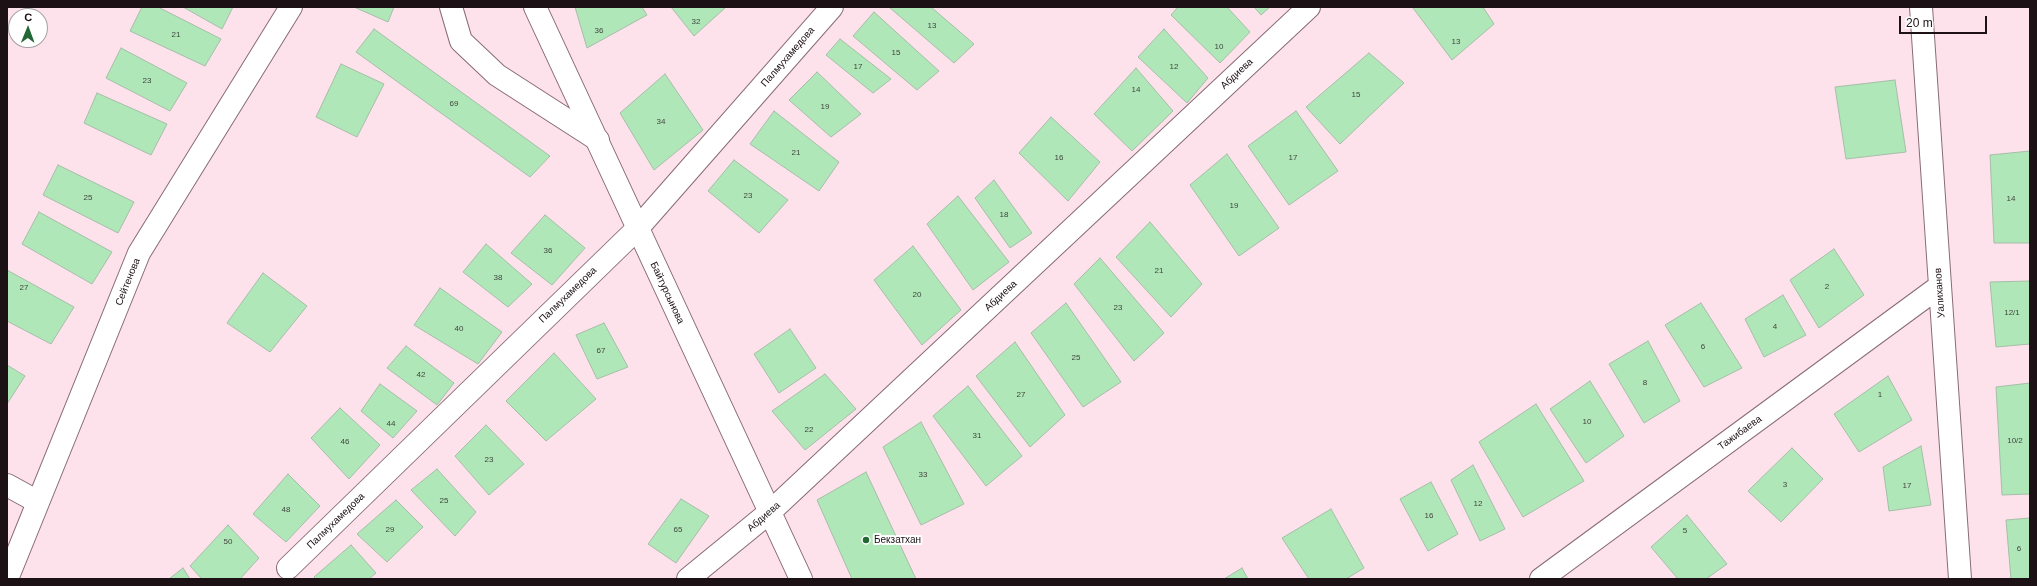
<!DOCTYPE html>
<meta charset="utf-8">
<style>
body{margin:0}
#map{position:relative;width:2037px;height:586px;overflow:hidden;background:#fde2eb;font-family:Helvetica,sans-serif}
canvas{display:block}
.frame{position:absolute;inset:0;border:8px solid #1c1115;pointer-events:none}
.north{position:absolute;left:8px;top:8px;width:40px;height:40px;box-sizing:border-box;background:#fff;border:1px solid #a4a0a1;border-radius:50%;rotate:1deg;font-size:11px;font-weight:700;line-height:16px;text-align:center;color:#1c1115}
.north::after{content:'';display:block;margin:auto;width:14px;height:18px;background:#236834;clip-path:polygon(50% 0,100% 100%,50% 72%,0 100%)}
.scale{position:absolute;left:1899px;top:16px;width:88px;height:18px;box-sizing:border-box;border:2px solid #1c1115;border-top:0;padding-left:5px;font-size:12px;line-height:14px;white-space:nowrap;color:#1c1115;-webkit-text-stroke:3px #fff;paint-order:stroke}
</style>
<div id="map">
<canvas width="2037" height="586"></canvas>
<div class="frame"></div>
<div class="north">С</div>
<div class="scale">20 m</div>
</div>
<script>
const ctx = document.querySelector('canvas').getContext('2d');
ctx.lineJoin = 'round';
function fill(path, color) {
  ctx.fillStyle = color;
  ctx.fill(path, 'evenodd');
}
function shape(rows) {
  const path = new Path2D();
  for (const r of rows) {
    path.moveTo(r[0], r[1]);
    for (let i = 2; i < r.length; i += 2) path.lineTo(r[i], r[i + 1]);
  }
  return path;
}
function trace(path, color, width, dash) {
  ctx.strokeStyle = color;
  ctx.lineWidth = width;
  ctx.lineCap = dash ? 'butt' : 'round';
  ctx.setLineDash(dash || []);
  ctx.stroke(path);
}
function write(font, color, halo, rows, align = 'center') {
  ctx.font = font + ' Helvetica,sans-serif';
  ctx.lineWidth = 4;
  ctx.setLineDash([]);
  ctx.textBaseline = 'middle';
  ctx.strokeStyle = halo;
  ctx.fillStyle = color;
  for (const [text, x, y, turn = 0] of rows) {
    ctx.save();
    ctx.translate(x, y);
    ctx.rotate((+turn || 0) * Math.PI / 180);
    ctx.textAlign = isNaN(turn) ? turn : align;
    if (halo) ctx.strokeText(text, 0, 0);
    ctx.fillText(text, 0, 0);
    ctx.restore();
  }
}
const building = shape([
 [142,7,158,7,221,39,205,66,130,31,142,7],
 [183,7,233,7,222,29,183,7],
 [354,7,394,7,388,22,354,7],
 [575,7,642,7,647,15,587,48,575,7],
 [671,7,725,7,725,8,694,36,671,7],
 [889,7,931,7,974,44,954,63,889,7],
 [1178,7,1227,7,1250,32,1220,63,1171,15,1178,7],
 [1254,7,1270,7,1261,15,1254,7],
 [1415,7,1483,7,1494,24,1452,60,1413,8,1415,7],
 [874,12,939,71,917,90,853,36,874,12],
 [374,29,550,156,530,177,356,52,374,29],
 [1164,29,1208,78,1187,103,1138,57,1164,29],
 [840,39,891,79,873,93,826,55,840,39],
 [121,48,187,83,170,111,106,78,121,48],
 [1369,53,1404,83,1340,144,1306,107,1369,53],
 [341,64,384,84,357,137,316,117,341,64],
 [1136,68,1173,111,1132,151,1094,114,1136,68],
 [817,72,861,114,831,137,789,100,817,72],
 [665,74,703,130,654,170,620,113,665,74],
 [1895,80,1906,152,1846,159,1835,87,1895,80],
 [97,93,167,124,151,155,84,123,97,93],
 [774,111,839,162,819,191,750,144,774,111],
 [1296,111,1338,171,1289,205,1248,146,1296,111],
 [1051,117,1100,162,1068,201,1019,153,1051,117],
 [2030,151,2030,243,1994,243,1990,155,2030,151],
 [1227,154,1279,228,1239,256,1190,185,1227,154],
 [734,160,788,200,759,233,708,191,734,160],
 [58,165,134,202,118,233,43,195,58,165],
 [994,180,1032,233,1010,248,975,198,994,180],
 [958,196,1009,262,973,290,927,224,958,196],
 [39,212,112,252,92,284,22,244,39,212],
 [545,215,585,248,552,285,511,253,545,215],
 [1150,222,1202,284,1171,317,1116,257,1150,222],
 [486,244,532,284,508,307,463,272,486,244],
 [913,246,961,310,922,345,874,280,913,246],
 [1834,249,1864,295,1819,328,1790,280,1834,249],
 [1100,258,1164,333,1134,361,1074,284,1100,258],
 [7,270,74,307,51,344,7,321,7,270],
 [263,273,307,306,270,352,227,323,263,273],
 [2030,281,2030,344,1996,347,1990,282,2030,281],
 [440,288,502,332,478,364,414,325,440,288],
 [1783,295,1806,335,1764,357,1745,319,1783,295],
 [1066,303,1121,382,1083,407,1031,333,1066,303],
 [1701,303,1742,368,1704,387,1665,325,1701,303],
 [604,323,628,367,597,379,576,335,604,323],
 [790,329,816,368,779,393,754,354,790,329],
 [1648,341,1680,401,1644,423,1609,364,1648,341],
 [1015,342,1065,415,1030,447,976,376,1015,342],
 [406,346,454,383,437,405,387,368,406,346],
 [554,353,596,399,546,441,506,401,554,353],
 [7,365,25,376,7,404,7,365],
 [825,374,856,409,805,450,772,411,825,374],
 [1888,376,1912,420,1859,452,1834,414,1888,376],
 [1590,381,1624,436,1586,463,1550,409,1590,381],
 [2030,383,2030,494,2002,495,1996,387,2030,383],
 [380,384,417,411,393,438,361,411,380,384],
 [968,386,1022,456,986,486,933,416,968,386],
 [1536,404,1584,481,1523,517,1479,442,1536,404],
 [340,408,380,445,349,479,311,438,340,408],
 [921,422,964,504,921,525,883,447,921,422],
 [486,425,524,464,489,495,455,456,486,425],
 [1921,446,1931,505,1889,511,1883,467,1921,446],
 [1792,448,1823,479,1781,522,1748,491,1792,448],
 [1473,465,1505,529,1480,541,1451,480,1473,465],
 [437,469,476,512,455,536,411,490,437,469],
 [866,472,916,579,852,579,817,500,866,472],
 [288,474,320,506,286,542,253,514,288,474],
 [1431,482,1458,534,1428,551,1400,499,1431,482],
 [681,499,709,516,676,563,648,544,681,499],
 [396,500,423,527,387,562,357,534,396,500],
 [1331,509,1364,568,1346,579,1309,579,1282,538,1331,509],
 [1687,515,1727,564,1706,579,1678,579,1651,547,1687,515],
 [2030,518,2030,579,2011,579,2006,520,2030,518],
 [228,525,259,558,240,579,202,579,190,566,228,525],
 [351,545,376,573,369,579,316,579,314,577,351,545],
 [183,568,190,579,169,579,183,568],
 [1242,568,1248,579,1224,579,1242,568]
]);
fill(building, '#b0e7b8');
trace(building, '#a5bda8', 1);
const minor = shape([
 [451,7,461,41,497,75,598,140],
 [1921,7,1960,579],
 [7,485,38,502],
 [288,568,637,229,832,7],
 [7,579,139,253,291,7],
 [688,579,771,511,1309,7],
 [1541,579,1940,286]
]);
const major = shape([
 [535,7,801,579]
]);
trace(minor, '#886b75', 24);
trace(major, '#886b75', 24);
trace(minor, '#fff', 22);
trace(major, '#fff', 22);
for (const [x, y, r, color] of [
 [866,540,4,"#236834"]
]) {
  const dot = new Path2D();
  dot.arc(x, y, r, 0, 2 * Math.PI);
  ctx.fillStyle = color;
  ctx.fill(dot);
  trace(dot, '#fff', 1.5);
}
write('8px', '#41463e', null, [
 ["32",696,22],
 ["13",932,26],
 ["36",599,31],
 ["21",176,35],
 ["13",1456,42],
 ["10",1219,47],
 ["15",896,53],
 ["17",858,67],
 ["12",1174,67],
 ["23",147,81],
 ["14",1136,90],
 ["15",1356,95],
 ["69",454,104],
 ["19",825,107],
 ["34",661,122],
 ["21",796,153],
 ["16",1059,158],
 ["17",1293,158],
 ["23",748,196],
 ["25",88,198],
 ["14",2011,199],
 ["19",1234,206],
 ["18",1004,215],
 ["36",548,251],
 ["21",1159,271],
 ["38",498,278],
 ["2",1827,287],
 ["27",24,288],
 ["20",917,295],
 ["23",1118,308],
 ["12/1",2012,313],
 ["4",1775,327],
 ["40",459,329],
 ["6",1703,347],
 ["67",601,351],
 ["25",1076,358],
 ["42",421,375],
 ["8",1645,383],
 ["27",1021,395],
 ["1",1880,395],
 ["10",1587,422],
 ["44",391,424],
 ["22",809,430],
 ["31",977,436],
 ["10/2",2015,441],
 ["46",345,442],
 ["23",489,460],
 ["33",923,475],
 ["3",1785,485],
 ["17",1907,486],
 ["25",444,501],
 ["12",1478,504],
 ["48",286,510],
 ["16",1429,516],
 ["29",390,530],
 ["65",678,530],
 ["5",1685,531],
 ["50",228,542],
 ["6",2019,549]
]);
write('10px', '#1c1115', '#fff', [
 ["Палмухамедова",788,57,-49],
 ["Абдиева",1237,74,-43],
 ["Сейтенова",128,282,-68],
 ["Байтурсынова",667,293,65],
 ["Уалиханов",1940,293,-94],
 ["Палмухамедова",568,295,-44],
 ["Абдиева",1001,296,-43],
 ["Тажибаева",1740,433,-36],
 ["Абдиева",764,517,-41],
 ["Палмухамедова",336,521,-44]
]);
write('10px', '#1c1115', '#fff', [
 ["Бекзатхан",874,540]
], 'left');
</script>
